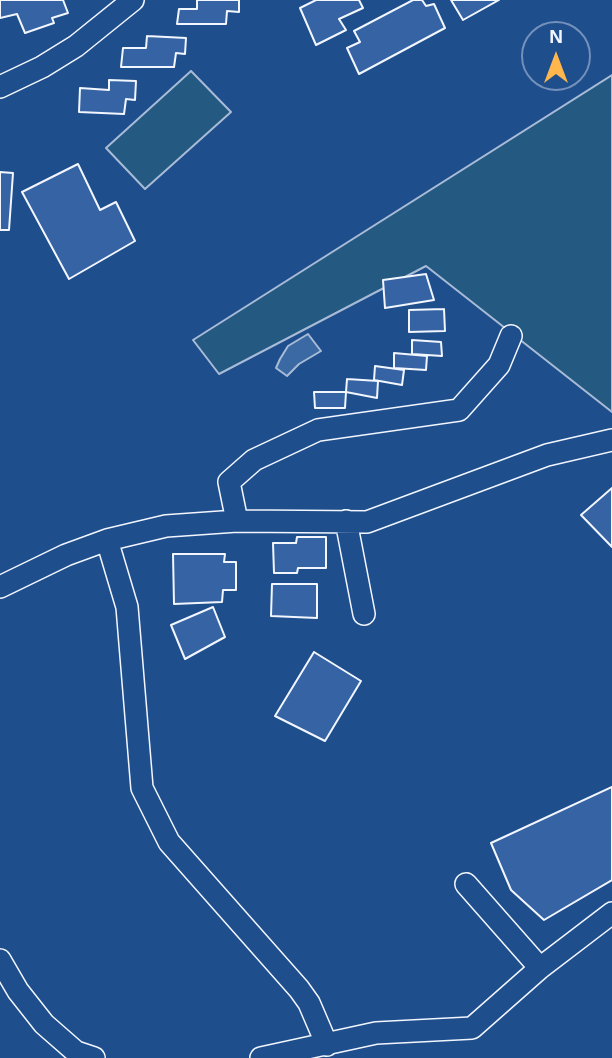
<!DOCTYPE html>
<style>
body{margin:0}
#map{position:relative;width:612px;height:1058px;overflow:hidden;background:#1f4e8c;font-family:Helvetica,sans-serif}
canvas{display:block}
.north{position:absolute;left:521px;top:21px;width:70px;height:70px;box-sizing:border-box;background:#1f4e8c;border:2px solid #7391ba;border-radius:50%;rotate:0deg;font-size:19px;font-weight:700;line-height:28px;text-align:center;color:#f2f6ff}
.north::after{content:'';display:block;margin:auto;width:24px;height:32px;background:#ffb74d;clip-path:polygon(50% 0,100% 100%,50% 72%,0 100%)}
</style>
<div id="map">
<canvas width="612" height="1058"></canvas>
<div class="north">N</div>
</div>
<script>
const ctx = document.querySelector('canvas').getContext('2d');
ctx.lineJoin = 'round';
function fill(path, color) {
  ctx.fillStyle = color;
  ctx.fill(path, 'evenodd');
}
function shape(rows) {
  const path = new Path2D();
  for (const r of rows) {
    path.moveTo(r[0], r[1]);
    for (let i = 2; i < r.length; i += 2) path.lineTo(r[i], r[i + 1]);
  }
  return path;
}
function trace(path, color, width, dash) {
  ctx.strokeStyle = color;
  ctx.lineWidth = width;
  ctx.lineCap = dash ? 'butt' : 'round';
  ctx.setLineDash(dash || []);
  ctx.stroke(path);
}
const green = shape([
 [191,71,231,112,145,189,106,148,191,71],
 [612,75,612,412,426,266,219,374,193,340,612,75]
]);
fill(green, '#245a82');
trace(green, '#a8bbd7', 2);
const water = shape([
 [308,334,321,351,299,364,287,376,276,368,280,359,288,346,308,334]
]);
fill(water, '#3b69a3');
trace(water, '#a8bbd7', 2);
const building = shape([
 [0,0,63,0,68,13,52,18,54,23,25,33,17,14,0,18,0,0],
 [197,0,239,0,239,12,227,11,226,24,177,24,179,9,197,9,197,0],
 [316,0,359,0,363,8,339,19,346,30,316,45,300,8,316,0],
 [413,0,422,0,426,6,434,4,445,28,359,74,347,48,360,42,354,31,413,0],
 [451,0,499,0,463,20,451,0],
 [147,36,186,38,185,54,176,53,174,67,121,67,123,48,146,48,147,36],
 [109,80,136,81,135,100,126,99,124,114,79,112,80,88,109,90,109,80],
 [78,164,100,210,116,202,135,241,69,279,22,192,78,164],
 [0,172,13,173,9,230,0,230,0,172],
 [426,274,434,300,385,308,383,280,426,274],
 [444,309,445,331,409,332,409,310,444,309],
 [412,340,441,342,442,356,412,354,412,340],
 [394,353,427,356,426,370,394,368,394,353],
 [375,366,404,370,402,385,374,380,375,366],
 [347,379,378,381,377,398,346,392,347,379],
 [314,392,346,392,345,408,315,408,314,392],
 [612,488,612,547,581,515,612,488],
 [297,537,326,537,326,568,298,568,297,573,274,573,273,543,296,543,297,537],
 [173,554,225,554,224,562,236,562,236,590,223,590,222,602,174,604,173,554],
 [272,584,317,584,317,618,271,616,272,584],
 [213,607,225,637,185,659,171,625,213,607],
 [314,652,361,681,325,741,275,716,314,652],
 [612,787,612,880,544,920,511,890,491,843,612,787]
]);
fill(building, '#3563a3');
trace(building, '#f2f6ff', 2);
const minor = shape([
 [0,87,42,67,76,46,133,0],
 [237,521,229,482,254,460,318,430,459,410,499,365,511,336],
 [346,521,364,614],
 [107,540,127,607,142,788,169,842,299,989,309,1003,327,1045],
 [0,587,66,555,107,540,166,526,237,521,367,522,547,455,612,440],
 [466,884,540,968],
 [0,960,18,991,44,1024,76,1052,94,1058],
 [261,1058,376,1033,472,1028,540,968,612,913]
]);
trace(minor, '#f2f6ff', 24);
trace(minor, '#1f4e8c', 21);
</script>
